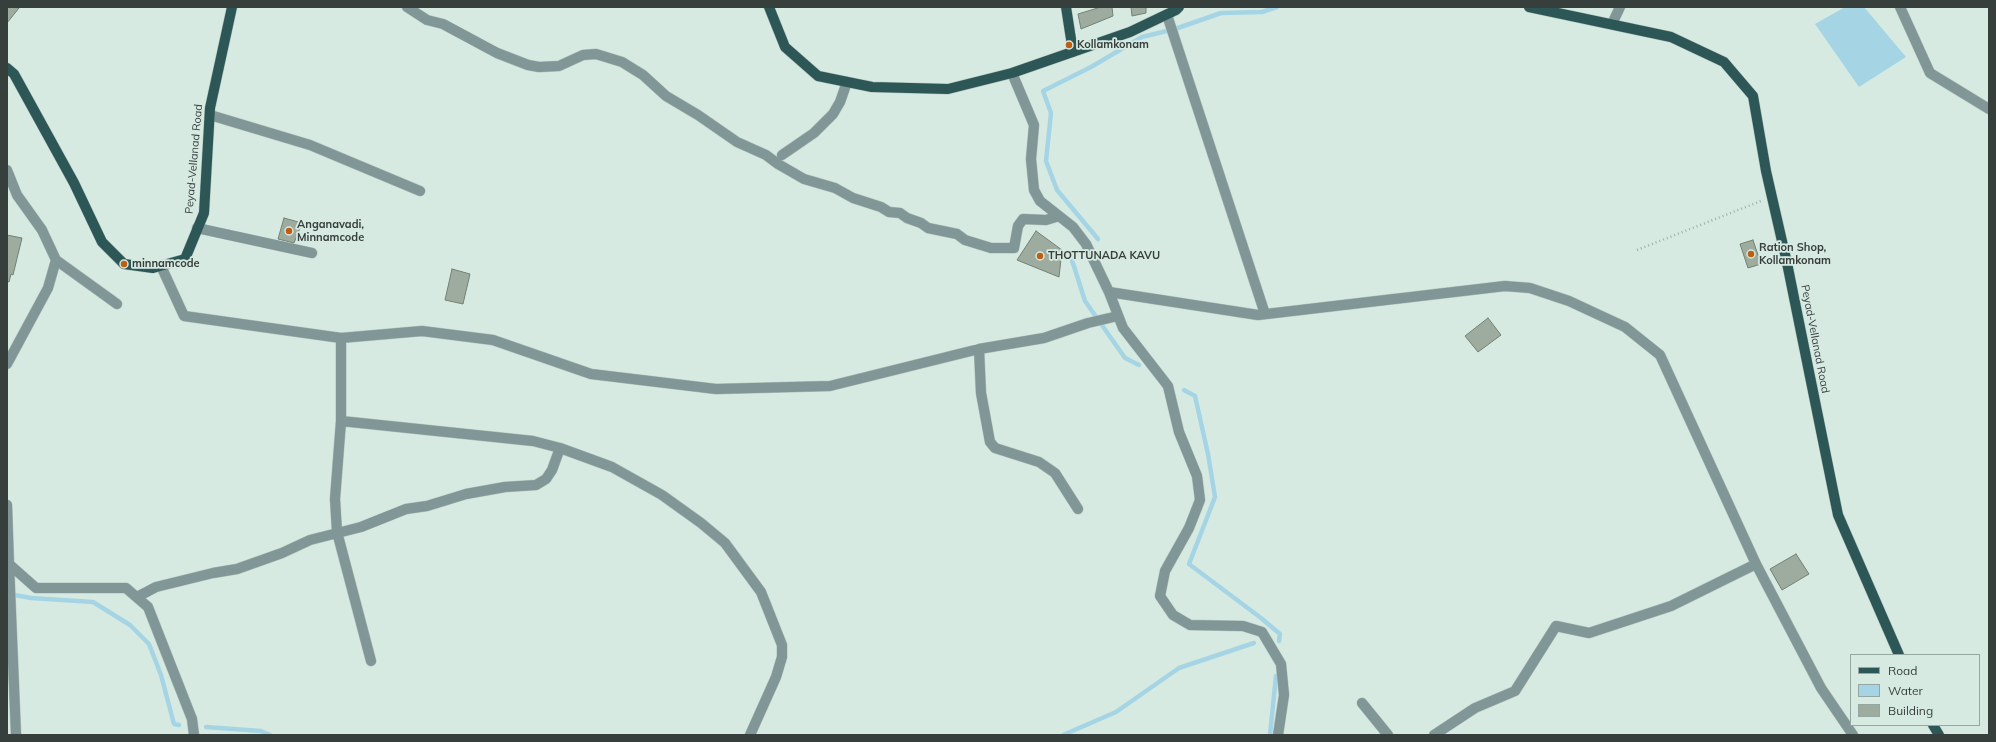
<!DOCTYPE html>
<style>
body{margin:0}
#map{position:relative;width:1996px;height:742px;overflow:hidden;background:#d6eae2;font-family:Mulish,sans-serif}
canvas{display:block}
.frame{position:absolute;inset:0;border:8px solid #373f3c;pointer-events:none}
.legend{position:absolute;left:1850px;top:654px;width:130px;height:72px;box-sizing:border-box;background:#d6eae2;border:1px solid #96a6a0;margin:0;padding:5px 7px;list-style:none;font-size:12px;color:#373f3c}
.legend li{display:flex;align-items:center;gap:8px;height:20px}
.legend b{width:20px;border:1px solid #96a6a0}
</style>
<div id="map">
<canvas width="1996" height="742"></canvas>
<div class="frame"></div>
<ul class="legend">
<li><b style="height:5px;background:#2d5757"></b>Road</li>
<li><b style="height:11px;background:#a5d5e4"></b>Water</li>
<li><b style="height:11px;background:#9eac9f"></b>Building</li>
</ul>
</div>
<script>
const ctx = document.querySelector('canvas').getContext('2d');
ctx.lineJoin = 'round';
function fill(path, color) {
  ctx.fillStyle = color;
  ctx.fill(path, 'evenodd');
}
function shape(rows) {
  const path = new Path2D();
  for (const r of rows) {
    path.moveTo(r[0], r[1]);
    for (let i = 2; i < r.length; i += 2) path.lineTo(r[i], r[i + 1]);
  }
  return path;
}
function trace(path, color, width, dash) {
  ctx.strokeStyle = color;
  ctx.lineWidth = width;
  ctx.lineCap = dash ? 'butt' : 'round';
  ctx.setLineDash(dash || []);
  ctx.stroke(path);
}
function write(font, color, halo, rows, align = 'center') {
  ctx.font = font + ' Mulish,sans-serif';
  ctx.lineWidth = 3.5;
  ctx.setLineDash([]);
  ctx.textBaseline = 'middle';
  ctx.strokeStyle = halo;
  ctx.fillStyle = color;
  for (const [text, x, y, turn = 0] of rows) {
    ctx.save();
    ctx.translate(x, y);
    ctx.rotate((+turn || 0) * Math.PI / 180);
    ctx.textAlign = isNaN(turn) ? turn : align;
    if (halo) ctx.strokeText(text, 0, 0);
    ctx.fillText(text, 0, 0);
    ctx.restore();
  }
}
fill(shape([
 [1845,7,1864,7,1906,57,1859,87,1815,24]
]), '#a5d5e4');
trace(shape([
 [1098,239,1057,190,1046,161,1051,113,1043,91,1091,67,1142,37,1175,29,1221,13,1262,12,1277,7],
 [1076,253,1071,257,1085,301,1125,358,1139,365],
 [1184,390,1195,396,1208,454,1215,497,1189,564,1261,618,1280,634,1279,641],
 [9,594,31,598,93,602,130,625,149,644,161,675,174,724,179,725],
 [206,727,261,731,270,735],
 [1063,735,1116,712,1179,668,1254,643],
 [1270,735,1276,676]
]), '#a5d5e4', 4.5);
const building = shape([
 [7,7,19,8,7,23,7,7],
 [1101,7,1112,7,1113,16,1081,29,1078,14,1101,7],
 [1131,7,1146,7,1146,13,1132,16,1131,7],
 [284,218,302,223,294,243,278,239,284,218],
 [1036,231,1062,250,1059,277,1017,260,1036,231],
 [7,235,22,238,13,275,11,274,9,282,7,281,7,235],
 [1753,240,1761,264,1748,268,1740,244,1753,240],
 [452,269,470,274,463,304,445,300,452,269],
 [1488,318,1501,335,1478,352,1465,336,1488,318],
 [1796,554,1809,574,1782,590,1770,569,1796,554]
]);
fill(building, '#9eac9f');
trace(building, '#748175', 1);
const minor = shape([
 [407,7,427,20,443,24,497,53,528,65,539,67,559,66,583,55,596,54,622,62,643,75,666,96,698,115,737,142,766,155,778,164,804,179,835,188,853,198,881,207,889,212,900,213,907,218,921,223,928,228,957,234,965,240,991,248,1014,248,1018,226,1023,219,1046,220,1059,216],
 [1900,7,1930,73,1989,109],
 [1167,15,1265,314],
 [1612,24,1620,7],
 [1012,73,1034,125,1031,159,1034,190,1040,201,1073,227,1086,244,1109,292,1123,328,1168,386,1179,432,1197,476,1200,500,1189,528,1165,571,1160,596,1173,615,1190,625,1243,626,1262,632,1281,664,1284,695,1278,735],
 [210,115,310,145,420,191],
 [782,155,814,133,833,114,840,102,847,82],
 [7,170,17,195,42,230,56,260,48,288,7,364],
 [197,228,312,253],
 [56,260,117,304],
 [161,266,184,316,341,338,422,331,493,340,591,374,716,389,830,386,979,349,1044,338,1088,323,1118,316],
 [1109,292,1258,315,1505,286,1530,288,1569,301,1625,327,1660,355,1756,564,1821,688,1853,735],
 [341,338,341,421,335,499,337,532,371,661],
 [979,349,981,393,990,442,995,448,1039,462,1055,473,1078,509],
 [341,421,533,441,560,448],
 [7,505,9,564,36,588,126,588,148,607,192,719,194,735],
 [9,564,16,735],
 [137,597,156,587,213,573,237,569,282,553,310,540,361,527,406,509,427,506,466,494,505,487,536,485,546,479,552,470,560,448,612,467,662,495,701,523,725,543,761,592,782,645,782,657,776,677,750,735],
 [1362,703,1388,735],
 [1434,735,1475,708,1515,691,1556,626,1589,633,1671,606,1756,564]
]);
const major = shape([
 [769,7,785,47,818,76,872,87,948,89,1012,73,1130,32,1176,10,1179,7],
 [1066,7,1073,52],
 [1529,7,1671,37,1724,62,1753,96,1766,171,1787,263,1838,515,1899,655],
 [7,68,14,74,74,183,102,242,124,264,153,268,185,259,204,213,210,108,232,7],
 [1933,725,1939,735]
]);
trace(minor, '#b3c4bd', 11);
trace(major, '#b3c4bd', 11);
trace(shape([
 [1637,250,1761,201]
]), '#9fafa9', 2.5, [1, 3]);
trace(minor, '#819696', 10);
trace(major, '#2d5757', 10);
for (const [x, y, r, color] of [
 [1069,45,4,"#bd5f13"],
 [289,231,4,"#bd5f13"],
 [1751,254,4,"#bd5f13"],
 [1040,256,4,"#bd5f13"],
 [124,264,4,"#bd5f13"]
]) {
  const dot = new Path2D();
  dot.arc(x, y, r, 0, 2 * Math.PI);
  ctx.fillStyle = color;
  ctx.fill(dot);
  trace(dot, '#d6eae2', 1.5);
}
write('bold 11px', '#373f3c', '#d6eae2', [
 ["Kollamkonam",1077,45],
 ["Anganavadi,",297,225],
 ["Minnamcode",297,238],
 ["Ration Shop,",1759,248],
 ["Kollamkonam",1759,261],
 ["THOTTUNADA KAVU",1048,256],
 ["minnamcode",132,264]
], 'left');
write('11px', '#373f3c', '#d6eae2', [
 ["Peyad-Vellanad Road",194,159,-85],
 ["Peyad-Vellanad Road",1815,339,79]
]);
</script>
